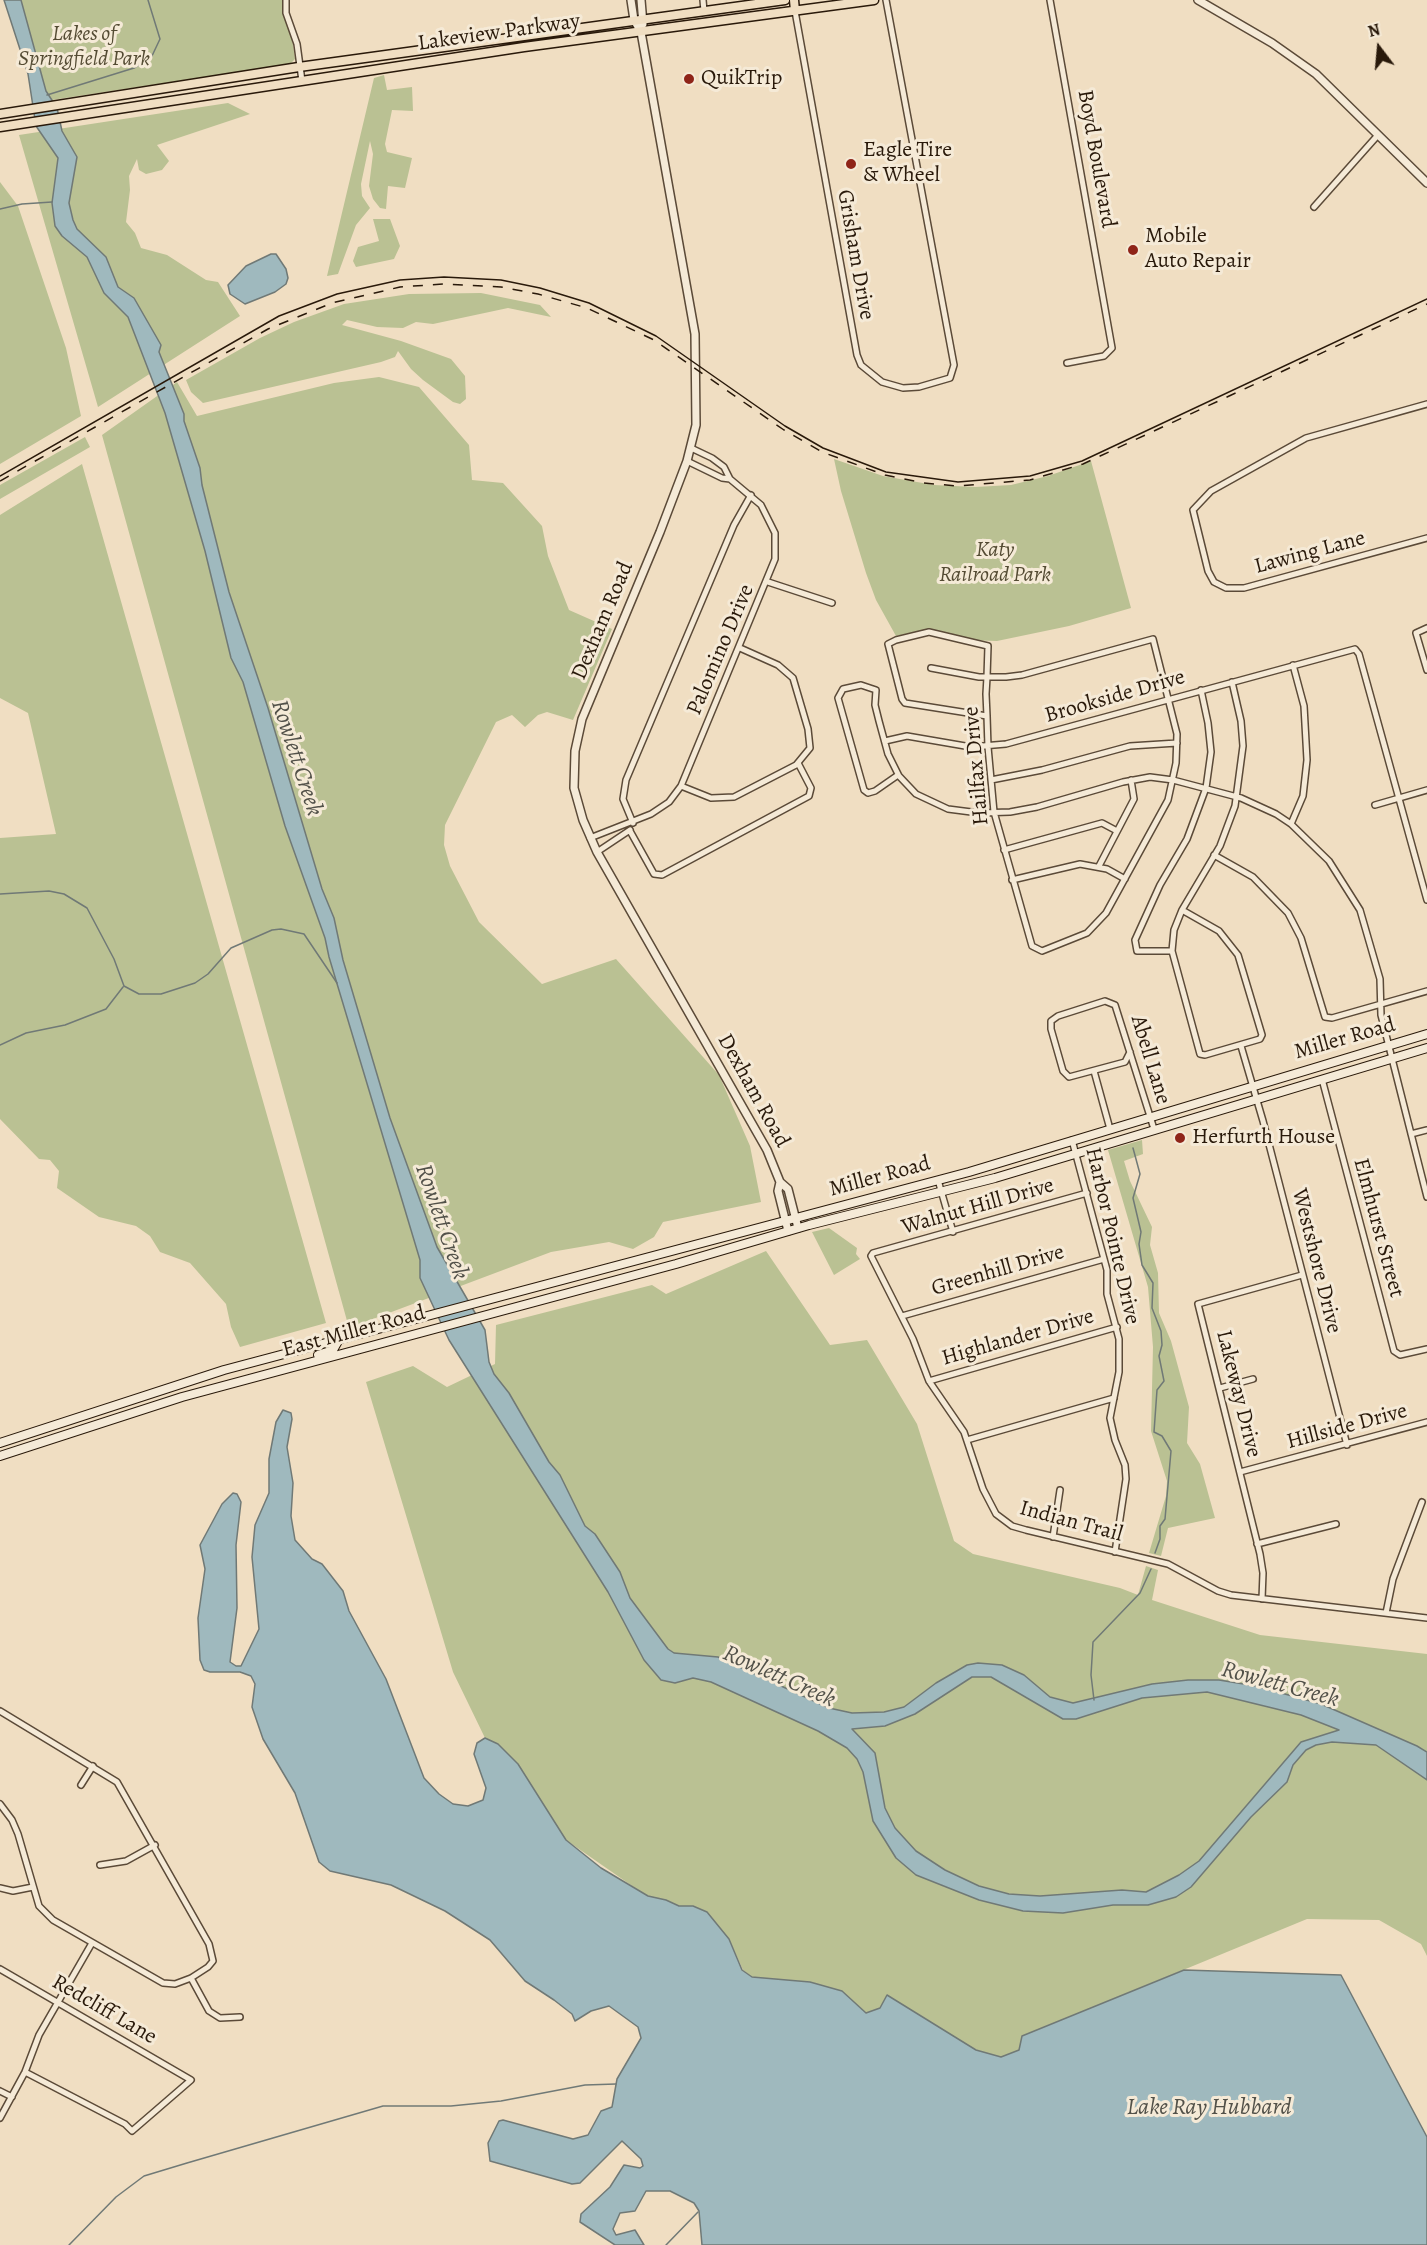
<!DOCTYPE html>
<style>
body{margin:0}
#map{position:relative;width:1427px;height:2245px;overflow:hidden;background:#f0dec2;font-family:Alegreya,serif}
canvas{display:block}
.north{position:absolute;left:1349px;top:18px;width:60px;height:60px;-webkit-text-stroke:4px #f5ead7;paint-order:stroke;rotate:344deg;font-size:16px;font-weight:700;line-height:24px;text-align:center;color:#29190a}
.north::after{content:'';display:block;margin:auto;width:21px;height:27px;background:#29190a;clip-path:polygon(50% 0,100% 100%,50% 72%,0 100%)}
</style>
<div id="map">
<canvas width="1427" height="2245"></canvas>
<div class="north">N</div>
</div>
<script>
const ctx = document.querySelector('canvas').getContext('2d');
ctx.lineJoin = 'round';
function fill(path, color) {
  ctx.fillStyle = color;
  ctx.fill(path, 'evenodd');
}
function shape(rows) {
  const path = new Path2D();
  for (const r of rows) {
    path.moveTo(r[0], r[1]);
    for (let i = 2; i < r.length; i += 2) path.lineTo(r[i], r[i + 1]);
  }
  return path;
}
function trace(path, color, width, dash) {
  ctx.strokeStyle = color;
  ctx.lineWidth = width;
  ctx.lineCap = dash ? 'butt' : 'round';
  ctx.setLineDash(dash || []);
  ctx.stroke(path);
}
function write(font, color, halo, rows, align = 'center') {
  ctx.font = font + ' Alegreya,serif';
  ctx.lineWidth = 6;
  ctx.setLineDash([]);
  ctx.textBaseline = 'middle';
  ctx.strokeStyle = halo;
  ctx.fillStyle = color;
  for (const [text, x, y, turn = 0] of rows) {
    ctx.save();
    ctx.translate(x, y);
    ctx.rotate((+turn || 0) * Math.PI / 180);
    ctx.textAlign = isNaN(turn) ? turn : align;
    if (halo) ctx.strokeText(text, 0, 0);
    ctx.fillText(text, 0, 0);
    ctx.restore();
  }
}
fill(shape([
 [21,0,282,0,284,16,292,38,295,59,290,64,52,100,46,91],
 [384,75,387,90,412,87,413,111,392,110,385,144,387,152,412,158,405,188,388,186,386,209,380,208,373,199,369,186,373,154,370,141,361,184,362,196,370,208,356,225,338,274,327,276,374,78],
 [228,103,250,114,157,145,169,161,162,170,146,174,139,170,137,159,129,176,130,190,126,222,135,233,141,248,167,255,206,280,218,282,240,316,98,407,19,135],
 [0,182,18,206,66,348,81,416,0,464],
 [373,219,390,219,400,246,394,259,356,267,353,261,358,247,379,241],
 [481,293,540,305,551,317,508,308,433,324,416,322,403,328,377,327,347,320,342,325,401,341,451,359,465,376,466,399,460,404,453,402,423,380,411,369,398,351,395,357,381,362,203,403,191,392,186,380,260,338,294,322,344,304,409,294],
 [379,377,419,387,469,445,472,480,503,483,542,526,548,556,569,610,612,629,573,720,547,712,538,715,525,727,512,715,496,722,445,825,444,845,450,866,479,922,542,984,616,959,719,1075,750,1146,761,1202,663,1222,654,1237,633,1249,609,1242,551,1252,349,1328,102,435,177,382,197,416,334,383],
 [85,437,90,447,0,499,0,485],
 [834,459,883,476,934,485,975,487,1011,485,1048,476,1091,461,1131,608,1069,626,997,641,965,640,944,632,926,630,896,636,876,600,866,573,841,491],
 [82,464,326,1323,240,1347,231,1327,226,1304,190,1263,160,1252,150,1236,136,1226,99,1217,57,1188,59,1171,50,1160,39,1159,0,1119,0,838,56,834,28,713,0,698,0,515],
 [1142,1140,1143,1154,1124,1161,1130,1181,1152,1227,1150,1245,1158,1273,1159,1313,1171,1341,1189,1407,1187,1443,1200,1464,1215,1518,1168,1528,1161,1556,1149,1553,1166,1496,1167,1481,1151,1431,1153,1347,1148,1287,1108,1150],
 [829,1228,857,1248,856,1254,860,1259,834,1275,812,1232],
 [766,1251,830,1345,867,1340,917,1424,954,1541,973,1554,1120,1588,1138,1595,1146,1566,1158,1570,1152,1600,1260,1635,1427,1654,1427,1956,1421,1944,1379,1920,1307,1919,1023,2036,1020,2050,1001,2057,976,2050,887,1996,880,2008,866,2013,842,1991,810,1982,752,1977,743,1970,729,1939,693,1906,679,1906,666,1900,648,1897,566,1840,518,1764,498,1744,485,1738,453,1672,366,1382,413,1366,447,1387,495,1364,496,1325,652,1285,666,1294]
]), '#bac193');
const water = shape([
 [4,0,21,0,46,91,57,108,62,131,77,157,69,203,73,220,77,229,106,257,118,287,134,298,161,345,159,352,184,414,184,421,200,468,202,485,229,592,268,708,322,889,334,918,343,960,390,1118,437,1247,485,1330,489,1362,494,1374,509,1393,549,1462,560,1475,585,1526,595,1534,620,1572,630,1598,668,1649,674,1653,718,1657,829,1708,852,1713,884,1712,904,1707,936,1683,967,1665,978,1663,1002,1665,1024,1675,1050,1697,1073,1703,1152,1684,1188,1680,1219,1680,1256,1686,1321,1704,1417,1746,1427,1752,1427,1780,1376,1745,1332,1742,1316,1745,1306,1750,1293,1765,1287,1782,1251,1817,1191,1887,1176,1897,1148,1905,1113,1905,1063,1913,1023,1911,979,1900,916,1875,896,1858,873,1821,863,1772,857,1759,847,1748,818,1731,711,1682,693,1678,675,1683,661,1680,644,1660,608,1592,449,1340,420,1278,420,1260,329,957,325,938,285,826,243,682,231,658,205,551,165,413,128,317,104,293,87,257,62,236,55,226,52,203,58,158,36,126,28,74,4,0],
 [972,1677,991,1677,1063,1719,1076,1719,1142,1698,1207,1692,1301,1715,1339,1730,1301,1742,1199,1861,1179,1875,1146,1892,1122,1890,1040,1896,1009,1894,979,1886,945,1870,916,1851,895,1828,885,1808,875,1753,852,1729,885,1726,915,1714,972,1677],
 [271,254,276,254,286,269,288,278,286,284,275,292,245,304,230,294,228,285,246,266,271,254],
 [283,1410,291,1413,292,1419,287,1447,293,1483,291,1516,295,1540,312,1559,322,1564,343,1591,349,1611,386,1679,424,1778,439,1794,453,1804,468,1806,483,1800,486,1788,474,1754,477,1743,485,1738,498,1744,518,1764,566,1840,601,1868,648,1896,666,1900,679,1906,693,1906,707,1912,729,1939,742,1970,752,1977,810,1982,842,1991,866,2013,880,2008,887,1995,976,2050,1001,2057,1019,2050,1022,2036,1184,1970,1341,1975,1427,2137,1427,2245,702,2245,699,2211,694,2203,670,2191,646,2191,635,2211,620,2213,613,2229,616,2235,635,2230,644,2245,615,2245,580,2222,581,2214,610,2187,624,2165,640,2168,643,2166,641,2159,622,2141,580,2183,572,2184,490,2161,488,2143,499,2121,503,2120,573,2139,588,2135,601,2111,612,2107,617,2079,641,2038,638,2027,609,2006,591,2011,575,2021,572,2014,554,2000,525,1981,490,1940,445,1911,391,1885,330,1871,319,1862,295,1793,263,1739,252,1707,255,1684,251,1676,240,1672,210,1672,204,1670,200,1660,198,1618,205,1569,200,1545,222,1504,233,1493,237,1494,241,1502,236,1545,237,1608,230,1662,236,1666,241,1666,259,1629,252,1557,255,1525,269,1493,269,1459,276,1422,283,1410]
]);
fill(water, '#9fb9be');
trace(water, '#707976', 1.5);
trace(shape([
 [47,95,134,68,151,58,160,39,148,0],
 [0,209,22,204,52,202],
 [0,894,49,891,64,894,87,908,114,959,124,986,139,994,161,994,195,983,208,974,231,948,272,930,281,929,304,934,337,983],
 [0,1045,26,1033,65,1025,106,1009,123,987],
 [1133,1148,1140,1174,1133,1198,1141,1232,1139,1244,1142,1265,1153,1283,1152,1308,1161,1331,1162,1345,1159,1356,1164,1381,1157,1390,1154,1432,1162,1436,1171,1451,1165,1519,1160,1526,1160,1539,1155,1553],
 [1094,1700,1091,1675,1093,1642,1140,1593,1151,1569],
 [69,2245,116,2197,144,2176,187,2163,383,2106,451,2106,501,2101,585,2085,616,2084],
 [666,2245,698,2212]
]), '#707976', 1.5);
const minor = shape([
 [286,0,286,13,297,44,302,81],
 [703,0,704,11],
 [1050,0,1112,348,1104,356,1067,363],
 [795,11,857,355,861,365,882,382,903,388,919,387,950,378,954,365,886,0],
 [1314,207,1378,135],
 [1427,404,1306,438,1211,491,1193,510,1208,571,1214,582,1226,588,1244,588,1427,538],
 [687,461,722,478,730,479],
 [768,582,832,603],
 [1427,628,1416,633,1427,670],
 [931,668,979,677,1006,677,1022,675,1153,639,1177,734,1176,763,1168,800,1106,913,1087,933,1042,951,1032,946,994,812,988,747,987,716,986,694,987,677,988,646,929,632,896,640,888,644,902,699,905,703,987,716],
 [885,741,907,736,971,747,1006,744,1355,649,1359,654,1427,900],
 [898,775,875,791,868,793,864,790,838,698,843,689,861,685,876,690,875,705,879,721,888,754,899,776,916,794,948,809,979,813,1010,812,1037,807,1123,782,1150,777,1173,780,1241,798,1276,814,1291,824,1329,861,1360,910,1380,979,1381,1015,1427,1197],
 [991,780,1042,770,1130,746,1177,743],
 [681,786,711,798,734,797,796,765,810,748,808,729,793,678,778,665,740,648],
 [1375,805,1427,790],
 [633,823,623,799,626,780,734,525,751,495],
 [1291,824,1303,796,1307,760,1304,706,1293,665],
 [630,831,654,874,662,875,809,796,811,788,798,763],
 [590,838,651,814,669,802,681,786,775,559,775,533,761,505,730,479,724,467,712,458,691,448],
 [1004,850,1102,823,1117,831],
 [597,852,630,830],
 [1214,855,1253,877,1288,913,1301,938,1325,1017,1332,1018,1427,991],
 [1099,866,1134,799,1131,780],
 [1012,880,1080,864,1107,869,1125,879],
 [1182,910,1219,931,1238,955,1262,1035,1260,1039,1205,1055,1200,1054,1172,951,1174,930,1182,910,1220,846,1235,806,1243,746,1241,721,1232,682],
 [1172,951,1137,951,1135,940,1160,885,1187,839,1206,788,1211,752,1208,723,1201,690],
 [1241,1046,1263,1121,1347,1445],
 [1130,1052,1125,1062,1069,1077,1063,1071,1051,1029,1051,1021,1058,1016,1105,1001,1115,1005,1154,1129],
 [1094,1071,1110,1129],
 [1322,1079,1394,1351,1400,1355,1427,1349],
 [1411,1134,1427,1130],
 [1072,1140,1107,1270,1107,1294,1119,1339,1119,1372,1110,1418,1115,1440,1125,1465,1126,1479,1115,1552],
 [938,1180,953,1232],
 [1087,1193,873,1253,871,1256,913,1339,929,1381,964,1432,983,1489,996,1514,1012,1526,1026,1530,1168,1564,1218,1591,1231,1595,1427,1618],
 [902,1316,1104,1259],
 [929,1381,1117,1327],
 [1220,1388,1253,1379],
 [967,1440,1114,1398],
 [1240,1472,1427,1422],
 [1053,1537,1060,1490],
 [1257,1544,1336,1524],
 [1262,1599,1263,1573,1260,1554,1198,1304,1302,1275],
 [1386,1613,1393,1579,1422,1502],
 [0,1711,117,1782,209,1944,213,1961,208,1967,191,1978,175,1984,163,1983,53,1920,39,1906,18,1834,12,1820,0,1804],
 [81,1785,93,1766],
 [100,1865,126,1861,155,1845],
 [0,1888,13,1891,33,1887],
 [0,1969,191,2080,132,2131,125,2124,25,2072],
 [191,1978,209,2011,220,2018,240,2017],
 [0,2091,12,2097],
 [0,2118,25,2072,39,2035,92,1943]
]);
const tertiary = shape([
 [631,0,634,20,641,32,695,334,696,425,687,461,660,532,582,719,575,751,574,788,583,820,597,852,767,1150,780,1182,788,1189,798,1228],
 [641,0,643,24],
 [1198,0,1272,43,1316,74,1427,183],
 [780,1182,778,1191,788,1231]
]);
const secondary = shape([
 [318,1355,333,1350,338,1341],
 [0,1443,224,1370,969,1172,1427,1034],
 [0,1456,182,1397,676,1264,809,1225,995,1178,1427,1048]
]);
const primary = shape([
 [794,0,795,11],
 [0,114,299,67,785,0],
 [0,127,524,47,874,0]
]);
trace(minor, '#5b4a38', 8);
trace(tertiary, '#5b4a38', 10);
trace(secondary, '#29190a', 10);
trace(primary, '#29190a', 11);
trace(minor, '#f5ead7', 5);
trace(tertiary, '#f5ead7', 7);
trace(secondary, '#f5ead7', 8);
trace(primary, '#f0dec2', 8);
trace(shape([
 [0,476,279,316,337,294,400,280,444,277,501,280,540,288,589,303,656,336,785,426,823,448,886,472,958,482,1030,476,1082,461,1427,299]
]), '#29190a', 1.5);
trace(shape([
 [0,481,268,329,332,303,400,287,444,284,501,287,538,294,587,308,654,340,784,430,822,452,885,475,924,483,958,486,1030,480,1083,464,1427,304]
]), '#29190a', 1.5, [10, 10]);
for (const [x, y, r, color] of [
 [689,79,6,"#8f2418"],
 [851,164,6,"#8f2418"],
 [1133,250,6,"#8f2418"],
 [1180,1138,6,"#8f2418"]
]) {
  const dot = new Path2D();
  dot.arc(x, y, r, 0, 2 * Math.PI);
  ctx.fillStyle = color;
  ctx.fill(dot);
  trace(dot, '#f5ead7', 2);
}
write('22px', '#29190a', '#f5ead7', [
 ["Lakeview Parkway",499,33,-8],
 ["Boyd Boulevard",1096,159,80],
 ["Grisham Drive",855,255,80],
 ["Lawing Lane",1310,553,-15],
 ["Dexham Road",603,621,-67],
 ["Palomino Drive",721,650,-67],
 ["Brookside Drive",1115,697,-16],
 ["Hailfax Drive",977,766,-95],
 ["Miller Road",1345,1039,-16],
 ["Abell Lane",1150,1060,73],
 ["Dexham Road",753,1091,61],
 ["Miller Road",880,1177,-15],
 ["Walnut Hill Drive",978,1207,-16],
 ["Elmhurst Street",1378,1228,75],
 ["Harbor Pointe Drive",1112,1236,77],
 ["Westshore Drive",1316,1261,76],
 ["Greenhill Drive",998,1271,-16],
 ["East Miller Road",354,1332,-15],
 ["Highlander Drive",1018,1338,-16],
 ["Lakeway Drive",1238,1394,76],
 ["Hillside Drive",1347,1427,-15],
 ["Indian Trail",1071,1522,15],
 ["Redcliff Lane",104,2010,30]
]);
write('italic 22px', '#544b33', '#f5ead7', [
 ["Lakes of",84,35],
 ["Springfield Park",84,60],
 ["Katy",995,551],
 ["Railroad Park",995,576]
]);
write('22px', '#29190a', '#f5ead7', [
 ["QuikTrip",701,79],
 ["Eagle Tire",863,151],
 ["& Wheel",863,176],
 ["Mobile",1145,237],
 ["Auto Repair",1145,262],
 ["Herfurth House",1192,1138]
], 'left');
write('italic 24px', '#525149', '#f5ead7', [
 ["Rowlett Creek",296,758,72],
 ["Rowlett Creek",441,1222,71],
 ["Rowlett Creek",779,1677,24],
 ["Rowlett Creek",1280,1685,15],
 ["Lake Ray Hubbard",1209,2108]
]);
</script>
